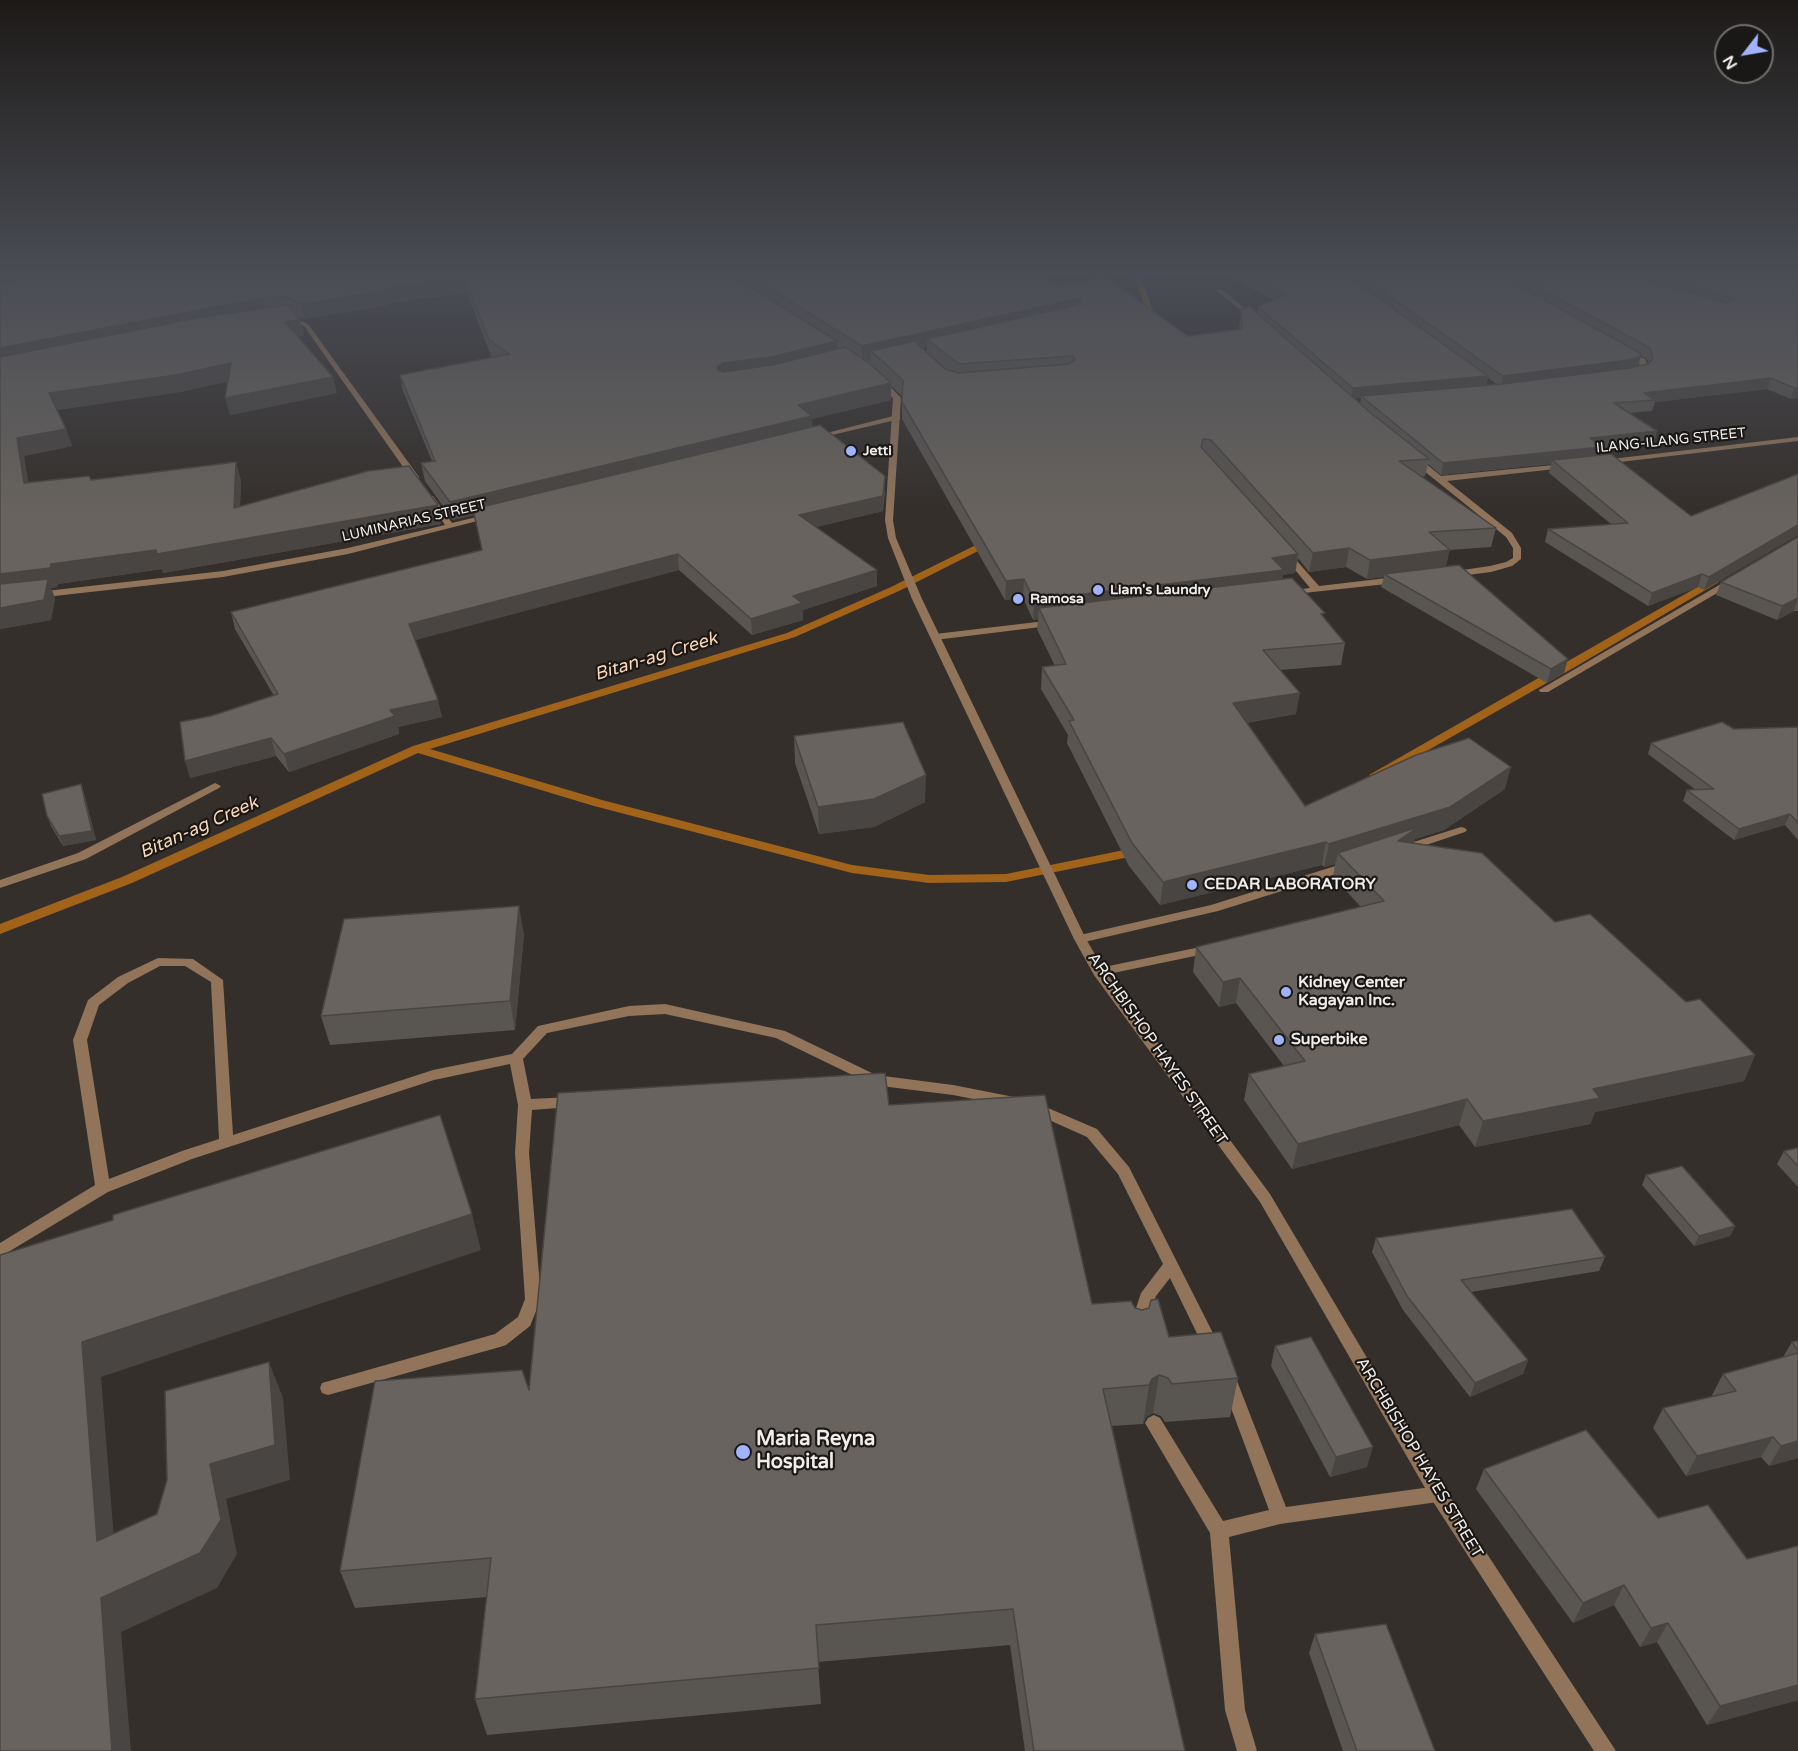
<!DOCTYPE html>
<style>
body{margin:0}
#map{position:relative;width:1798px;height:1751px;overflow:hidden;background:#342f2b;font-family:"Varela Round",sans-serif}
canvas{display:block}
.north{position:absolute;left:1714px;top:24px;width:60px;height:60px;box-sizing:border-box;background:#1a1816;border:2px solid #706d6b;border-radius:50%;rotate:239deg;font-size:16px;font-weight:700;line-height:24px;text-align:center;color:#f1edeb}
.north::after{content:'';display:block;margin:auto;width:21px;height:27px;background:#a1b3fd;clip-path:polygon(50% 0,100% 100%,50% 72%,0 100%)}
</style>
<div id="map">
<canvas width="1798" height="1751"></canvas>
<div class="north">N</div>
</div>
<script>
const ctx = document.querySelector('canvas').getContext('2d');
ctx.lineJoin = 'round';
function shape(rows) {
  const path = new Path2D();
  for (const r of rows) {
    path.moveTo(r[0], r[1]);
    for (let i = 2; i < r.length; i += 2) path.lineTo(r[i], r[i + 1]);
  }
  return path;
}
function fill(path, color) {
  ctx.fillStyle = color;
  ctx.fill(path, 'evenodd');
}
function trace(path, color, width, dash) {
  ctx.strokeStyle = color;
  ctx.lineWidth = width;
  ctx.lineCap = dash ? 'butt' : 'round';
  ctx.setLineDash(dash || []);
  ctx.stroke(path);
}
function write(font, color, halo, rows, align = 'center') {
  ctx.font = font + ' "Varela Round",sans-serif';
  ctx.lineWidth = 4.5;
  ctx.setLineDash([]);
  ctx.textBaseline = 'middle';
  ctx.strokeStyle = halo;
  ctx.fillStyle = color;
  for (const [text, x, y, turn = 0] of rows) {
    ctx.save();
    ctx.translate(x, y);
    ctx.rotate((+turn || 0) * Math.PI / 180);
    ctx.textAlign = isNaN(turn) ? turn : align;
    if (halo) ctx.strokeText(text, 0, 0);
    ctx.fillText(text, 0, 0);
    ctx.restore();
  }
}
fill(shape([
 [1133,273,1140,273,1157,324,1150,322,1133,273],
 [990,538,995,541,994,543,899,591,795,637,430,749,602,800,852,865,929,875,1006,874,1139,847,1146,851,1144,854,1006,882,929,883,852,873,594,806,418,753,132,883,0,934,0,924,122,877,413,746,787,633,891,587,990,538],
 [1715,577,1719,578,1719,582,1575,667,1379,778,1375,779,1369,775,1715,577]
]), '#a1621a');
fill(shape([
 [215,783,221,786,219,788,86,859,0,888,0,880,78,853,215,783],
 [1461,827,1465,828,1467,830,1465,832,1405,852,1399,848,1401,846,1461,827],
 [1348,862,1354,866,1352,869,1218,911,1080,943,1074,939,1080,935,1211,905,1348,862],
 [1210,945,1214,946,1216,949,1214,952,1099,976,1093,972,1099,968,1210,945],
 [158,958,193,959,223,980,233,1135,433,1070,512,1054,538,1026,629,1006,665,1004,785,1031,876,1075,953,1085,1009,1096,1014,1097,1016,1101,1014,1105,1009,1106,953,1095,873,1085,776,1038,665,1014,629,1016,547,1033,523,1059,531,1099,571,1097,576,1098,578,1102,576,1106,571,1107,532,1110,529,1153,541,1299,530,1326,506,1345,500,1347,328,1395,322,1393,320,1388,322,1383,495,1334,518,1317,525,1299,515,1153,518,1105,510,1064,434,1080,192,1159,108,1192,0,1257,0,1243,95,1185,73,1040,88,1000,118,977,158,958],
 [160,966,185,966,211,982,219,1139,182,1151,109,1179,87,1040,99,1005,128,983,160,966],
 [1034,1102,1097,1129,1129,1167,1220,1347,1218,1352,1212,1354,1206,1352,1170,1278,1156,1296,1145,1328,1139,1330,1133,1328,1131,1323,1141,1293,1163,1264,1118,1174,1087,1137,1029,1111,1027,1107,1029,1103,1034,1102],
 [1229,1374,1235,1376,1237,1381,1286,1507,1438,1486,1444,1488,1447,1494,1444,1500,1438,1502,1280,1524,1229,1537,1245,1710,1257,1751,1237,1751,1225,1710,1210,1533,1145,1423,1148,1418,1154,1415,1160,1418,1223,1521,1269,1510,1221,1381,1223,1376,1229,1374]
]), '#91745a');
fill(shape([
 [1217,289,1221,289,1256,317,1256,319,1252,319,1217,291,1217,289],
 [285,316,289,316,308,324,419,477,419,481,413,481,304,326,285,318,285,316],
 [1623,351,1627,351,1645,359,1648,367,1644,373,1630,375,1630,371,1638,369,1640,367,1639,362,1623,353,1623,351],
 [897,415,900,415,900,419,815,439,811,437,897,415],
 [1798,437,1798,441,1603,464,1599,462,1603,460,1798,437],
 [1413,458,1419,458,1441,476,1564,464,1568,466,1564,468,1447,481,1512,533,1521,548,1521,559,1512,566,1491,572,1452,577,1449,576,1449,572,1490,566,1506,562,1513,558,1513,548,1506,537,1413,462,1413,458],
 [427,496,433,496,452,523,489,514,493,517,348,554,223,577,37,598,32,595,37,592,223,571,348,548,445,525,426,498,427,496],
 [1286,551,1289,552,1319,586,1396,577,1401,580,1396,583,1285,595,1285,591,1310,588,1282,554,1286,551],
 [1733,577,1738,580,1736,582,1548,692,1540,692,1539,690,1733,577],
 [1054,620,1057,621,1057,625,935,640,930,637,935,634,1054,620]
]), '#91745a');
fill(shape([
 [877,379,883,379,901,398,893,520,896,538,922,599,1086,939,1104,970,1270,1194,1444,1488,1616,1751,1594,1751,1432,1500,1260,1202,1094,975,1074,939,912,599,888,538,885,520,893,398,877,383,877,379]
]), '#91745a');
fill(shape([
 [0,273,1032,273,1059,285,1188,336,1239,329,1241,309,1257,313,1258,307,1273,300,1223,273,1798,273,1798,398,1791,399,1767,389,1655,402,1652,411,1629,413,1657,431,1654,443,1601,448,1599,455,1691,516,1798,474,1798,535,1704,590,1698,587,1648,606,1545,542,1548,529,1611,524,1549,473,1551,464,1441,475,1428,464,1425,476,1422,477,1496,528,1491,547,1449,550,1446,567,1564,673,1547,683,1381,587,1384,577,1367,579,1346,567,1309,572,1298,558,1295,573,1283,575,1282,579,1324,617,1345,643,1341,665,1280,670,1296,714,1246,723,1305,806,1505,789,1444,830,1415,839,1414,843,1555,922,1686,1002,1755,1055,1744,1081,1595,1112,1590,1124,1475,1147,1459,1125,1292,1169,1244,1100,1249,1074,1284,1066,1236,1003,1219,1007,1193,972,1196,947,1361,907,1333,877,1335,864,1324,867,1322,865,1160,905,1129,866,1067,743,1068,735,1041,689,1042,667,1055,666,1037,629,1038,619,1033,620,1023,598,1005,600,902,419,902,396,891,386,891,400,812,419,812,427,885,491,883,511,816,527,877,586,803,610,803,620,752,635,679,570,415,640,442,717,398,727,399,734,289,772,276,756,190,778,211,716,274,696,235,629,231,612,482,550,475,515,453,520,425,481,421,463,432,461,403,391,400,375,494,357,491,356,467,293,401,301,379,307,304,319,297,316,304,335,298,336,337,393,230,415,228,381,180,392,57,410,66,429,72,446,24,456,28,482,91,480,241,480,240,507,441,524,163,573,162,569,58,584,57,587,51,588,55,598,51,620,0,629],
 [927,347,927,353,922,349],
 [1641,356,1647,359,1648,363,1634,368,1638,366],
 [1488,378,1495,383,1498,385,1486,386],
 [1354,398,1361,398,1360,404],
 [1798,537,1798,611,1794,611,1777,620,1716,595,1721,582],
 [1798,727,1798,840,1785,825,1734,840,1683,801,1687,790,1696,790,1648,754,1651,743,1734,729],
 [794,736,925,802,874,827,819,834,795,763],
 [81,784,84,793,96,840,63,846,51,826,47,816],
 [524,934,515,1030,330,1045,321,1016],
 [889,1105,1092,1304,1135,1308,1169,1337,1238,1378,1230,1417,1165,1422,1161,1416,1153,1413,1146,1417,1143,1424,1112,1426,1185,1751,1025,1751,1010,1645,818,1662,821,1704,487,1735,475,1699,487,1597,355,1608,340,1571,529,1390],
 [1798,1148,1798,1187,1777,1164,1784,1151],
 [1646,1175,1735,1226,1730,1236,1694,1246,1642,1185],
 [1376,1238,1605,1257,1599,1271,1471,1292,1528,1360,1523,1374,1470,1397,1403,1310,1372,1252],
 [1798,1341,1798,1458,1769,1466,1761,1457,1686,1476,1653,1428,1663,1408,1713,1396,1712,1395,1723,1374,1783,1357,1792,1342],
 [1275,1346,1367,1467,1330,1477,1271,1366],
 [1484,1469,1798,1700,1707,1725,1657,1642,1640,1647,1614,1605,1573,1623,1476,1489],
 [1315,1634,1435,1751,1343,1751,1309,1653]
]), '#595551');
fill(shape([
 [11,273,83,273,0,292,0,276],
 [465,278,467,293,401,301,379,307,304,319,301,304,398,286],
 [262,298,266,314,0,366,0,348],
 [1081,298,1080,313,927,339,927,347,878,358,871,351,871,360,862,362,862,346],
 [300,320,304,335,289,338,285,322],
 [837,341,837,357,724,380,717,367,723,363],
 [1641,356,1638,366,1626,371,1501,387,1503,376],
 [231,363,235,380,180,392,54,410,49,393],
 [1488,376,1486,387,1361,396,1361,398,1351,399,1353,388],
 [333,377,337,393,230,415,225,398],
 [1771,378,1767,389,1655,402,1655,400,1644,393],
 [891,383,891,400,812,419,813,433,453,520,450,502,798,405],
 [1794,388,1798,388,1798,398,1791,399],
 [66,429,72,446,24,456,30,501,24,483,17,438],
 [1657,431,1654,443,1601,448,1598,459,1552,460,1551,464,1441,475,1443,463,1590,438],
 [236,462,241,480,239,527,234,508],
 [885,476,883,511,800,531,799,515],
 [438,505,441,524,163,573,162,569,58,584,57,587,51,588,55,598,51,620,0,629,0,574,51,564],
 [1798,525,1798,535,1704,590,1709,577],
 [1349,548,1346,567,1309,572,1313,553],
 [1450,550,1445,569,1384,574,1384,577,1367,579,1370,560],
 [678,554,679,570,412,641,409,624],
 [1298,554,1295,573,1283,575,1281,589,1039,608,1038,619,1033,620,1034,600,1272,558],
 [877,570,877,586,803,610,803,620,752,635,751,619,793,596],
 [1702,574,1698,587,1648,606,1652,593],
 [1024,579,1023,598,1005,600,1006,581],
 [1798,598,1794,611,1777,620,1782,606],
 [1568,659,1564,673,1547,683,1551,669],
 [1300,693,1296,714,1230,725,1233,703],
 [438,700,442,717,398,727,399,734,289,772,284,754,390,710],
 [271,738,276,756,190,778,185,761],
 [1511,767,1505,789,1444,830,1415,839,1412,851,1338,853,1335,864,1324,867,1329,844],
 [926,775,925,802,874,827,819,834,818,807],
 [81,784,84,793,96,840,63,846,59,836],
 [1790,814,1785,825,1734,840,1739,829],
 [1326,842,1322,865,1160,905,1163,882],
 [519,906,524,934,515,1030,510,1001],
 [1240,978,1236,1003,1219,1007,1223,982],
 [1755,1055,1744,1081,1595,1112,1590,1124,1475,1147,1483,1121,1593,1089],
 [1467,1099,1459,1125,1292,1169,1298,1144],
 [472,1214,481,1250,101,1377,117,1576,97,1541,82,1342],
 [1735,1226,1730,1236,1694,1246,1699,1236],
 [1528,1360,1523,1374,1470,1397,1475,1383],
 [269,1362,283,1398,290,1480,226,1499,237,1554,217,1588,121,1632,131,1751,112,1751,101,1598,210,1464],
 [1159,1375,1153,1413,1146,1417,1143,1424,1149,1385,1152,1379],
 [1773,1437,1761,1457,1686,1476,1697,1456],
 [1798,1441,1798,1458,1769,1466,1781,1446],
 [1373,1447,1367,1467,1330,1477,1336,1457],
 [1624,1585,1614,1605,1573,1623,1583,1603],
 [1668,1623,1657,1642,1640,1647,1651,1628],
 [1798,1685,1798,1700,1707,1725,1720,1706]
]), '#494542');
const building = shape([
 [0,273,11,273,0,276,0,273],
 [43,273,728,273,837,341,771,357,723,363,717,367,718,370,723,372,772,365,845,347,870,364,891,383,798,405,812,416,450,502,421,463,435,461,400,375,510,354,489,340,465,278,398,286,376,292,301,304,287,297,262,298,0,348,0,284,43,273],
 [744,273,1032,273,1059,285,1106,277,1188,336,1242,329,1241,309,1249,306,1372,414,1429,459,1399,461,1496,528,1429,532,1450,550,1370,560,1349,548,1313,553,1211,440,1203,439,1201,447,1298,554,1272,558,1284,570,1034,600,1024,579,1006,581,902,402,903,380,871,351,914,341,945,369,958,373,1069,364,1075,360,1073,356,959,364,927,339,1081,304,1081,298,862,346,744,273],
 [1242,273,1343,273,1488,376,1353,388,1258,307,1285,295,1242,273],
 [1357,273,1496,273,1640,353,1641,356,1629,360,1503,376,1357,273],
 [1512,273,1621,273,1728,303,1735,299,1647,273,1798,273,1798,388,1794,388,1771,378,1644,393,1655,400,1614,403,1657,431,1590,438,1602,447,1443,463,1361,396,1502,384,1630,368,1648,364,1653,358,1650,348,1512,273],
 [284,305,291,308,300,320,285,322,333,377,225,398,231,363,176,375,49,393,66,429,17,438,24,483,89,476,91,480,236,462,234,508,368,471,409,466,438,505,157,554,156,550,51,564,50,568,0,574,0,357,197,318,284,305],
 [820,425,885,476,883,496,799,515,877,570,793,596,802,603,751,619,678,554,409,624,438,700,390,710,395,716,284,754,271,738,185,761,180,722,211,716,278,694,231,612,482,550,473,509,820,425],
 [1611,454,1691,516,1798,474,1798,525,1709,577,1702,574,1652,593,1548,529,1628,523,1552,460,1611,454],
 [1798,537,1798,598,1782,606,1721,582,1798,537],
 [1459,565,1568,659,1551,669,1384,574,1459,565],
 [1292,578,1325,613,1321,614,1345,643,1263,650,1300,693,1233,703,1305,806,1416,755,1469,738,1511,767,1450,807,1329,844,1326,842,1163,882,1132,843,1069,721,1074,720,1042,667,1066,664,1039,608,1292,578],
 [48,579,44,600,0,608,0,584,48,579],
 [903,722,926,775,874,799,818,807,794,736,903,722],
 [1722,722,1734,729,1798,727,1798,823,1790,814,1739,829,1687,790,1714,789,1651,743,1722,722],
 [81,784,92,831,59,836,47,816,42,794,81,784],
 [1418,827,1398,841,1482,853,1555,922,1590,914,1686,1002,1700,999,1755,1055,1593,1089,1600,1098,1483,1121,1467,1099,1298,1144,1249,1074,1305,1061,1240,978,1223,982,1196,947,1384,901,1338,853,1418,827],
 [519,906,510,1001,321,1016,344,919,519,906],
 [885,1073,889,1105,1045,1095,1092,1304,1131,1301,1135,1308,1142,1310,1149,1308,1151,1300,1158,1299,1169,1337,1221,1332,1238,1378,1172,1384,1168,1378,1159,1375,1152,1379,1149,1385,1103,1389,1185,1751,1034,1751,1013,1609,816,1625,819,1668,475,1699,491,1558,340,1571,375,1381,522,1370,529,1390,558,1093,885,1073],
 [440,1115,472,1214,82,1342,97,1541,157,1514,167,1480,165,1391,269,1362,275,1445,210,1464,221,1520,200,1553,101,1598,112,1751,0,1751,0,1255,113,1220,113,1215,440,1115],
 [1798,1148,1798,1166,1784,1151,1798,1148],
 [1682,1166,1735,1226,1699,1236,1646,1175,1682,1166],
 [1572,1209,1605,1257,1461,1280,1528,1360,1475,1383,1407,1296,1376,1238,1572,1209],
 [1311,1337,1373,1447,1336,1457,1275,1346,1311,1337],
 [1798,1341,1798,1351,1792,1342,1798,1341],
 [1798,1353,1798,1441,1781,1446,1773,1437,1697,1456,1663,1408,1736,1391,1723,1374,1798,1353],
 [1586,1430,1658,1518,1708,1505,1747,1559,1798,1546,1798,1685,1720,1706,1668,1623,1651,1628,1624,1585,1583,1603,1484,1469,1586,1430],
 [1386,1624,1435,1751,1357,1751,1315,1634,1386,1624]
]);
fill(building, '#68635e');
trace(building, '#494542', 1.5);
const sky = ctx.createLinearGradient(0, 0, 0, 518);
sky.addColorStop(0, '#1d1a18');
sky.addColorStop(0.53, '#4a4d55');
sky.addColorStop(1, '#4a4d5500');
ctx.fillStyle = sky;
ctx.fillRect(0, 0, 1798, 518);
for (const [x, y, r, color] of [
 [851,451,6,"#a1b3fd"],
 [1098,590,6,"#a1b3fd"],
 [1018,599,6,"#a1b3fd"],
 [1192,885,6,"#a1b3fd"],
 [1286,992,6,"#a1b3fd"],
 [1279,1040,6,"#a1b3fd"],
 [743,1452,8,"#a1b3fd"]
]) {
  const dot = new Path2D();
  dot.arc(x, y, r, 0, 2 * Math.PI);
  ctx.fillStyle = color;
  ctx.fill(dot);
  trace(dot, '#1a1816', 2);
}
write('14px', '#f1edeb', '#1a1816', [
 ["ILANG-ILANG STREET",1671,441,-6],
 ["LUMINARIAS STREET",414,521,-13]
]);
write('bold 14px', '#f1edeb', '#1a1816', [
 ["Jetti",863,451],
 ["Liam's Laundry",1110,590],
 ["Ramosa",1030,599]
], 'left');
write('bold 16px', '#f1edeb', '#1a1816', [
 ["CEDAR LABORATORY",1204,885],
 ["Kidney Center",1298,983],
 ["Kagayan Inc.",1298,1001],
 ["Superbike",1291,1040]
], 'left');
write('16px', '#f1edeb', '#1a1816', [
 ["ARCHBISHOP HAYES STREET",1157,1049,55],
 ["ARCHBISHOP HAYES STREET",1419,1458,59]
]);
write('italic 18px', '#fad6b7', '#1a1816', [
 ["Bitan-ag Creek",656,657,-17],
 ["Bitan-ag Creek",199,828,-24]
]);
write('bold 20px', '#f1edeb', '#1a1816', [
 ["Maria Reyna",756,1440],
 ["Hospital",756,1463]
], 'left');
</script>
